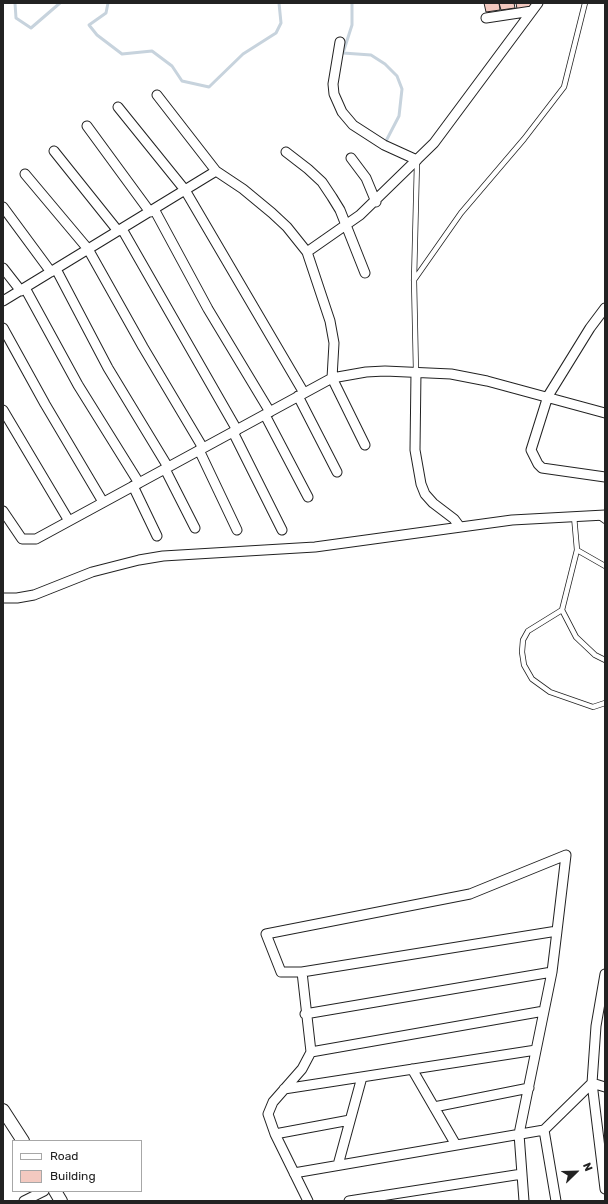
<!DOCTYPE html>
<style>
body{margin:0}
#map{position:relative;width:608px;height:1204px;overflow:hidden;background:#fff;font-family:Rubik,sans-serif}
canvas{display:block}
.frame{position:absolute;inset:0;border:4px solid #222;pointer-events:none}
.legend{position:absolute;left:12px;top:1140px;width:130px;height:52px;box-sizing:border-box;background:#fff;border:1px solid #a7a7a7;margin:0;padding:5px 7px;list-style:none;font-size:12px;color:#222}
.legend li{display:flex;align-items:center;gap:8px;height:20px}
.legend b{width:20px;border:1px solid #a7a7a7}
.north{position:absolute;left:556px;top:1152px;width:40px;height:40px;-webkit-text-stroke:3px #fff;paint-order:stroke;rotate:67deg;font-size:11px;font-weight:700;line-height:16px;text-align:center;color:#222}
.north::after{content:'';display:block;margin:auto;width:14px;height:18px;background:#222;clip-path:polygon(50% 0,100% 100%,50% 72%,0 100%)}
</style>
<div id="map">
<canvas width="608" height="1204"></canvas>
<div class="frame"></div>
<ul class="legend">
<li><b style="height:5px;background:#fff"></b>Road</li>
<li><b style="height:11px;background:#f3c9c0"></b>Building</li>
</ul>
<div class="north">N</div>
</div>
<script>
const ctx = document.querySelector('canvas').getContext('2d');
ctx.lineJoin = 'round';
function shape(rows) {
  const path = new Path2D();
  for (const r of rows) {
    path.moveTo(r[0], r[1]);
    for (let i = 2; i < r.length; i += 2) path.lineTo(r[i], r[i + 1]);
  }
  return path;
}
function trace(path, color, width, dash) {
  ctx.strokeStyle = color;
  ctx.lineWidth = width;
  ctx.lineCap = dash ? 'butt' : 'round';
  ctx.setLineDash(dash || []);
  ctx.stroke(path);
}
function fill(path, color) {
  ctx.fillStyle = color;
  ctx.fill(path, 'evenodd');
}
trace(shape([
 [15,3,16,18,31,28,60,3],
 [108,3,106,13,89,25,97,35,122,54,152,51,172,66,182,81,209,87,243,54,276,33,281,23,279,3],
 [352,3,352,25,343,53,371,55,385,64,397,76,402,89,399,116,385,143]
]), '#c7d3dd', 3);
const building = shape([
 [484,3,499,3,500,10,486,12,484,3],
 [499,3,514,3,515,8,501,10,499,3],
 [516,3,531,3,532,7,517,9,516,3]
]);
fill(building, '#f3c9c0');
trace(building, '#222', 1);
const lane = shape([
 [414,280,461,213,524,139,564,87,585,3],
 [416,372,414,280,417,162],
 [574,516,577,550,605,566],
 [598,516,605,521],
 [577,550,562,610,528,631,523,640,522,652,524,665,532,679,550,692,593,707,605,703],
 [562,610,576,637,595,655,605,660]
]);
const street = shape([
 [486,18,532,11],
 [340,42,333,84,334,94,342,112,353,125,384,145,417,160],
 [157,95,216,171],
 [118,107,185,190,304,393],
 [87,126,150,212],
 [54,151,118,231],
 [286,152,308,169,322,182,332,197,340,210,365,273],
 [351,158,366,178,376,202],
 [25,174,88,249,143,347,203,448],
 [3,207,51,272],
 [154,209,208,309,270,412],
 [122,229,237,430],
 [307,252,360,215,434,143,538,3],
 [3,268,21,291],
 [56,269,108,368,168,467],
 [25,288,78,385,139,483],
 [3,301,216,171,243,189,272,213,287,227,307,252,330,321,334,343,332,378,365,445],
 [605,308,590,328,548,396,531,450,538,464,542,468,605,477],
 [3,328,45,404,103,502],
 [416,372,415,450,421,484,425,494,433,503,454,519,460,527],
 [298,396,337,472],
 [3,410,69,521],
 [265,415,308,497],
 [233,432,282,530],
 [199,450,237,530],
 [165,469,195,528],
 [133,486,157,536],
 [3,511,22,539,36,539,332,378,366,372,385,371,451,374,487,381,605,413],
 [3,598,17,598,34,595,92,572,139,560,163,556,315,547,512,520,605,515],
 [302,972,311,1052,302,1069,273,1102,268,1114,275,1134,308,1201],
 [605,974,596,1026,592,1083,605,1189],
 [305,1014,552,972],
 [311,1052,544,1011],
 [412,1069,456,1145],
 [284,1089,536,1050],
 [434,1107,529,1088],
 [544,1130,556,1201],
 [275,1134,350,1120],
 [338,1165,362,1077],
 [294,1173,544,1130,592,1083,605,1087],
 [24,1201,44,1191],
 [349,1201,522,1174],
 [524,1201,519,1134,552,972,557,931,566,855,470,894,266,934,281,972,302,972,557,931]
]);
const secondary = shape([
 [3,1110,23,1141],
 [55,1191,61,1201]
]);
trace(lane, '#222', 6);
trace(street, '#222', 11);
trace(secondary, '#222', 14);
trace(lane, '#fff', 4.5);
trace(street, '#fff', 9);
trace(secondary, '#fff', 12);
</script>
